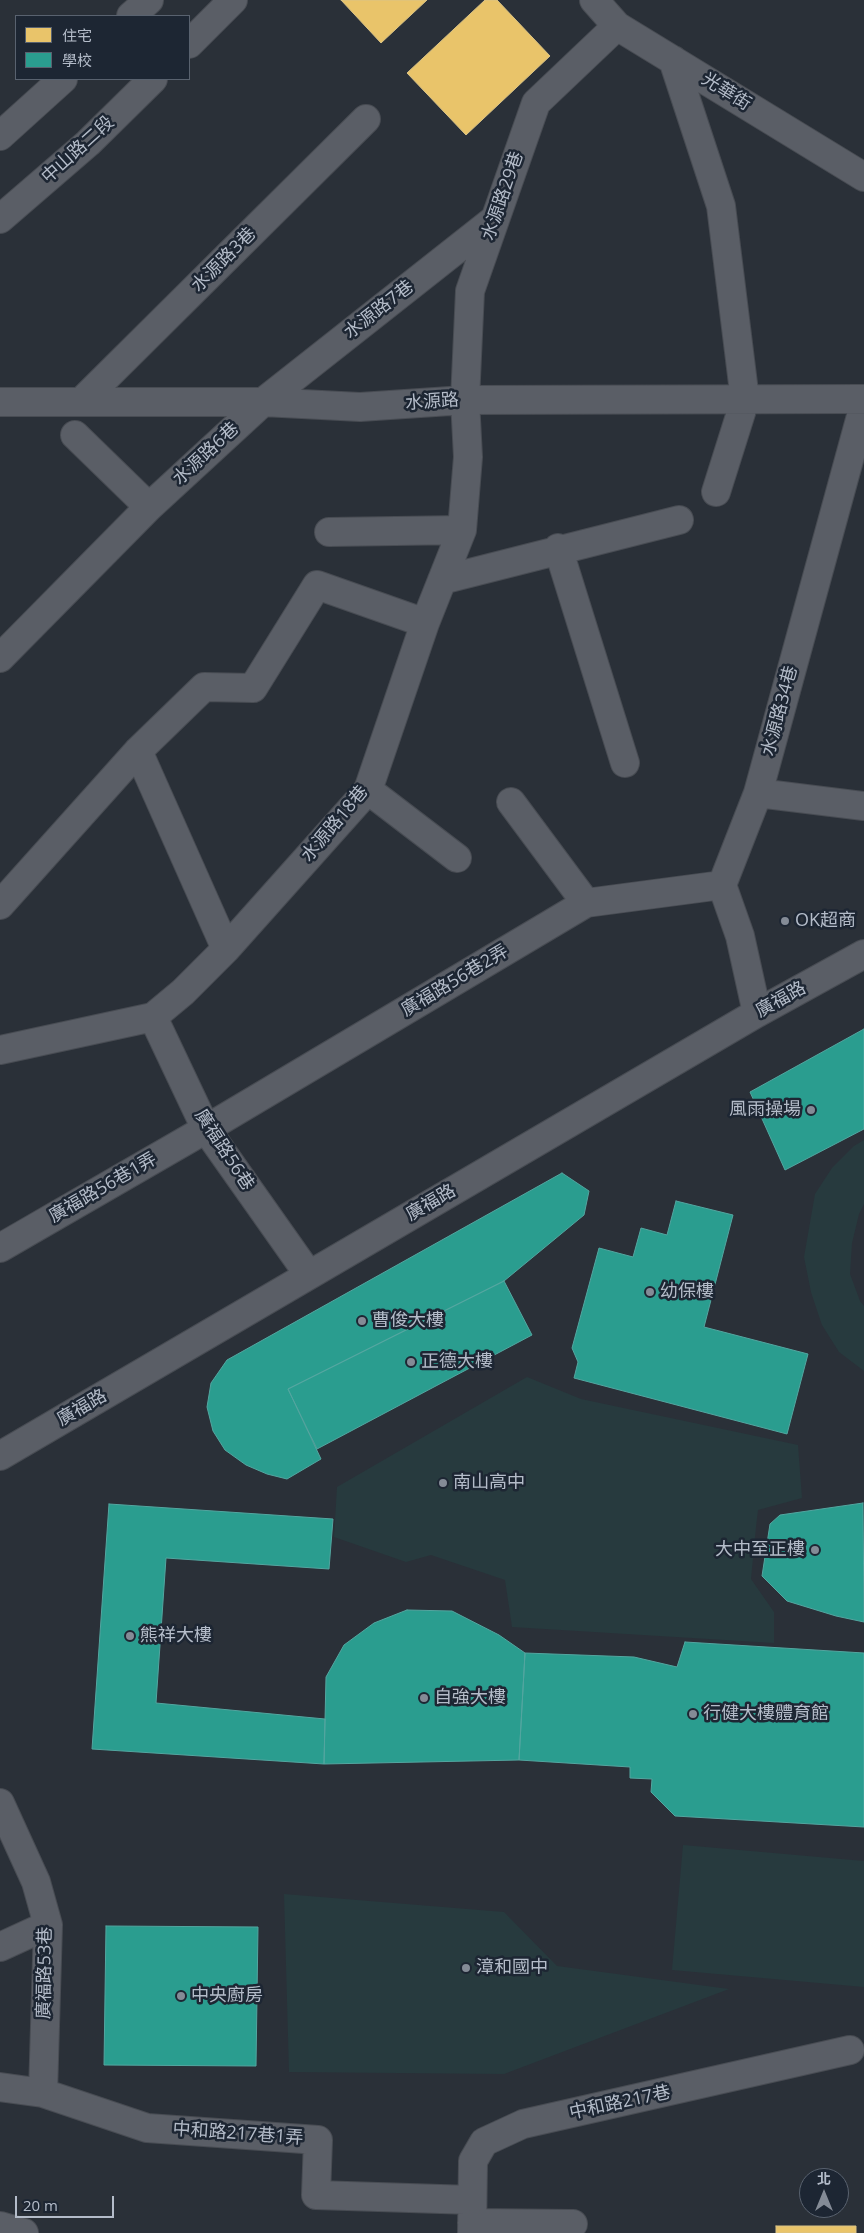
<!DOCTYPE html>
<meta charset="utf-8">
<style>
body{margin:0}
#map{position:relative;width:864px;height:2233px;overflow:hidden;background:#2a3038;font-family:"Open Sans","Noto Sans TC",sans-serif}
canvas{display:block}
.legend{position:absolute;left:15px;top:15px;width:175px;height:65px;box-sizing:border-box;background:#1d2633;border:1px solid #59626f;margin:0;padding:6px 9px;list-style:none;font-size:15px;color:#b4bcc9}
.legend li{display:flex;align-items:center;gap:10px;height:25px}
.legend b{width:25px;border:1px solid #59626f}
.north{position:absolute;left:799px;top:2168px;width:50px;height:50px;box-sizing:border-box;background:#1d2633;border:1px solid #59626f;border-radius:50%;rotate:0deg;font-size:14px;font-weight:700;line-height:20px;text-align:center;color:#b4bcc9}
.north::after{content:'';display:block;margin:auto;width:18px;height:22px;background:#848b96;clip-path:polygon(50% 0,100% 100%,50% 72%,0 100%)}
.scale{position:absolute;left:15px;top:2196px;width:99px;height:22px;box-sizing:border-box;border:2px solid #b4bcc9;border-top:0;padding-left:6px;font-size:15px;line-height:18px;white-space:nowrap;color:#b4bcc9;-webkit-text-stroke:4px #1d2633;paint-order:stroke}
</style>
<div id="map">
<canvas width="864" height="2233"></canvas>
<ul class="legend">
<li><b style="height:14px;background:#e9c46a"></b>住宅</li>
<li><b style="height:14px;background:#2a9d8f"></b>學校</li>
</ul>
<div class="north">北</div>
<div class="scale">20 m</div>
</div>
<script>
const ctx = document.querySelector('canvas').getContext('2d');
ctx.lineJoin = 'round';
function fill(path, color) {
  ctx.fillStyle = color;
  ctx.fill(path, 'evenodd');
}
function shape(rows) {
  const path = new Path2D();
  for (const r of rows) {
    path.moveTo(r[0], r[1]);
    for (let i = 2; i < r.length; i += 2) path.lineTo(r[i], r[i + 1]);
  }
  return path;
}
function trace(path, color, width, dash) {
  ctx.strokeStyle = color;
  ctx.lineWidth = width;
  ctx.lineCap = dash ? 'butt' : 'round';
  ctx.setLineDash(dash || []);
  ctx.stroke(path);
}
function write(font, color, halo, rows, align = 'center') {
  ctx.font = font + ' "Open Sans","Noto Sans TC",sans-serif';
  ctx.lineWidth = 5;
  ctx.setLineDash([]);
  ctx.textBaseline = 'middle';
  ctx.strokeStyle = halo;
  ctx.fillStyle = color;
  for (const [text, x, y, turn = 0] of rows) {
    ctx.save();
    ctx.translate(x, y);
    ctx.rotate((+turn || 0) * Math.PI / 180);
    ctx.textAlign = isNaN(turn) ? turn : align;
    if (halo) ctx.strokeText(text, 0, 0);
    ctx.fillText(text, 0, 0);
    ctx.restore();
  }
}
fill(shape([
 [864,1140,864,1204,859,1214,852,1243,850,1274,860,1301,864,1306,864,1371,839,1352,822,1325,811,1292,804,1257,815,1194,832,1168,854,1146],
 [527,1377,581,1399,798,1445,802,1498,758,1510,756,1527,751,1579,774,1612,774,1643,512,1627,505,1580,431,1555,406,1562,334,1537,337,1487],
 [683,1845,864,1861,864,1987,672,1970],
 [284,1894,504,1912,557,1966,729,1989,504,2074,289,2072]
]), '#273a3e');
const homes = shape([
 [341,0,427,0,381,43,341,0],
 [485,0,497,0,550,56,466,135,407,73,485,0],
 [776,2226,856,2226,856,2233,776,2233,776,2226]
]);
fill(homes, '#e9c46a');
trace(homes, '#d9c286', 1);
const schools = shape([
 [864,1029,864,1129,785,1170,750,1092,864,1029],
 [562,1173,589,1191,584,1215,504,1281,288,1389,321,1459,287,1479,267,1474,246,1465,225,1450,213,1431,207,1407,211,1383,227,1360,562,1173],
 [676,1201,733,1215,704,1327,808,1354,787,1434,574,1378,578,1362,572,1348,599,1248,633,1257,641,1228,667,1235,676,1201],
 [504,1281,532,1335,317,1449,288,1389,504,1281],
 [863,1503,864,1622,836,1616,787,1601,762,1576,770,1524,780,1515,863,1503],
 [109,1504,333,1519,329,1569,166,1558,156,1703,325,1719,324,1764,92,1749,109,1504],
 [407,1610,452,1611,499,1635,525,1653,519,1760,324,1764,326,1677,344,1645,374,1623,407,1610],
 [685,1642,864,1653,864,1827,675,1816,651,1792,652,1779,630,1778,630,1767,519,1760,525,1653,634,1657,677,1667,685,1642],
 [106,1926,258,1927,256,2066,104,2065,106,1926]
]);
fill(schools, '#2a9d8f');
trace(schools, '#53a6a0', 1);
const minor = shape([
 [594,0,617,26,864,177],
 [131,16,149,0],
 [189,44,233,0],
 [673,60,721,206,745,400,716,492],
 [0,136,63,79],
 [0,219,88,143,153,79],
 [0,402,263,402,360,407,465,400,864,399],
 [81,402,366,119],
 [75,435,149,507],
 [329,532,462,530],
 [558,548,625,763],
 [442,580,679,520],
 [0,658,149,507,263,402,495,219],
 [138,751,226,949],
 [368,790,457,858],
 [758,793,864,806],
 [511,802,586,903],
 [0,905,138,751,204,687,253,688,317,585,425,623],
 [757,1013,740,936,722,885,758,793,864,405],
 [153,1017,206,1129,309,1275],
 [0,1050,153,1017,183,992,226,949,368,790,425,623,462,530,468,457,465,400,470,291,536,103,617,26],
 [0,1248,206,1129,586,903,722,885],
 [0,1456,757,1013,864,954],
 [0,1803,36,1882,48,1925,43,2093],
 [0,1947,48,1925],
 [0,2087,43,2093,147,2128,318,2140,316,2195,472,2200],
 [472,2223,573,2224],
 [0,2226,24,2233],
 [472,2233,473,2161,484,2142,523,2124,850,2050]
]);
trace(minor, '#484c53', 30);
trace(minor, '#5a5e66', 28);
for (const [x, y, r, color] of [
 [785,921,5,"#848b96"],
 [811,1110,5,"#848b96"],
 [650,1292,5,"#848b96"],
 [362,1321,5,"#848b96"],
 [411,1362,5,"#848b96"],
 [443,1483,5,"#848b96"],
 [815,1550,5,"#848b96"],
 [130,1636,5,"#848b96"],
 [424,1698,5,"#848b96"],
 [693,1714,5,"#848b96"],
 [466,1968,5,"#848b96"],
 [181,1996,5,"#848b96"]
]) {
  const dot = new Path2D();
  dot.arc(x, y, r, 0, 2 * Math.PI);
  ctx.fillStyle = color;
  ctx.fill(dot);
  trace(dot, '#1d2633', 2);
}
write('18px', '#b4bcc9', '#1d2633', [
 ["光華街",726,92,32],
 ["中山路二段",78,150,-42],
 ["水源路29巷",503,196,-71],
 ["水源路3巷",224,260,-45],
 ["水源路7巷",379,310,-38],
 ["水源路",432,402,-4],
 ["水源路6巷",206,454,-43],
 ["水源路34巷",780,711,-75],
 ["水源路18巷",335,824,-50],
 ["廣福路56巷2弄",455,981,-31],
 ["廣福路",781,1000,-29],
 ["廣福路56巷",224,1150,57],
 ["廣福路56巷1弄",103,1188,-30],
 ["廣福路",431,1203,-30],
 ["廣福路",82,1408,-30],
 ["廣福路53巷",45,1973,-89],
 ["中和路217巷",620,2103,-12],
 ["中和路217巷1弄",238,2134,4]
]);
write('18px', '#b4bcc9', '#1d2633', [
 ["OK超商",795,921],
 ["風雨操場",801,1110,"right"],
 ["幼保樓",660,1292],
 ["曹俊大樓",372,1321],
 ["正德大樓",421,1362],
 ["南山高中",453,1483],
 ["大中至正樓",805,1550,"right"],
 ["熊祥大樓",140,1636],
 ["自強大樓",434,1698],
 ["行健大樓體育館",703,1714],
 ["漳和國中",476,1968],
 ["中央廚房",191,1996]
], 'left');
</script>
